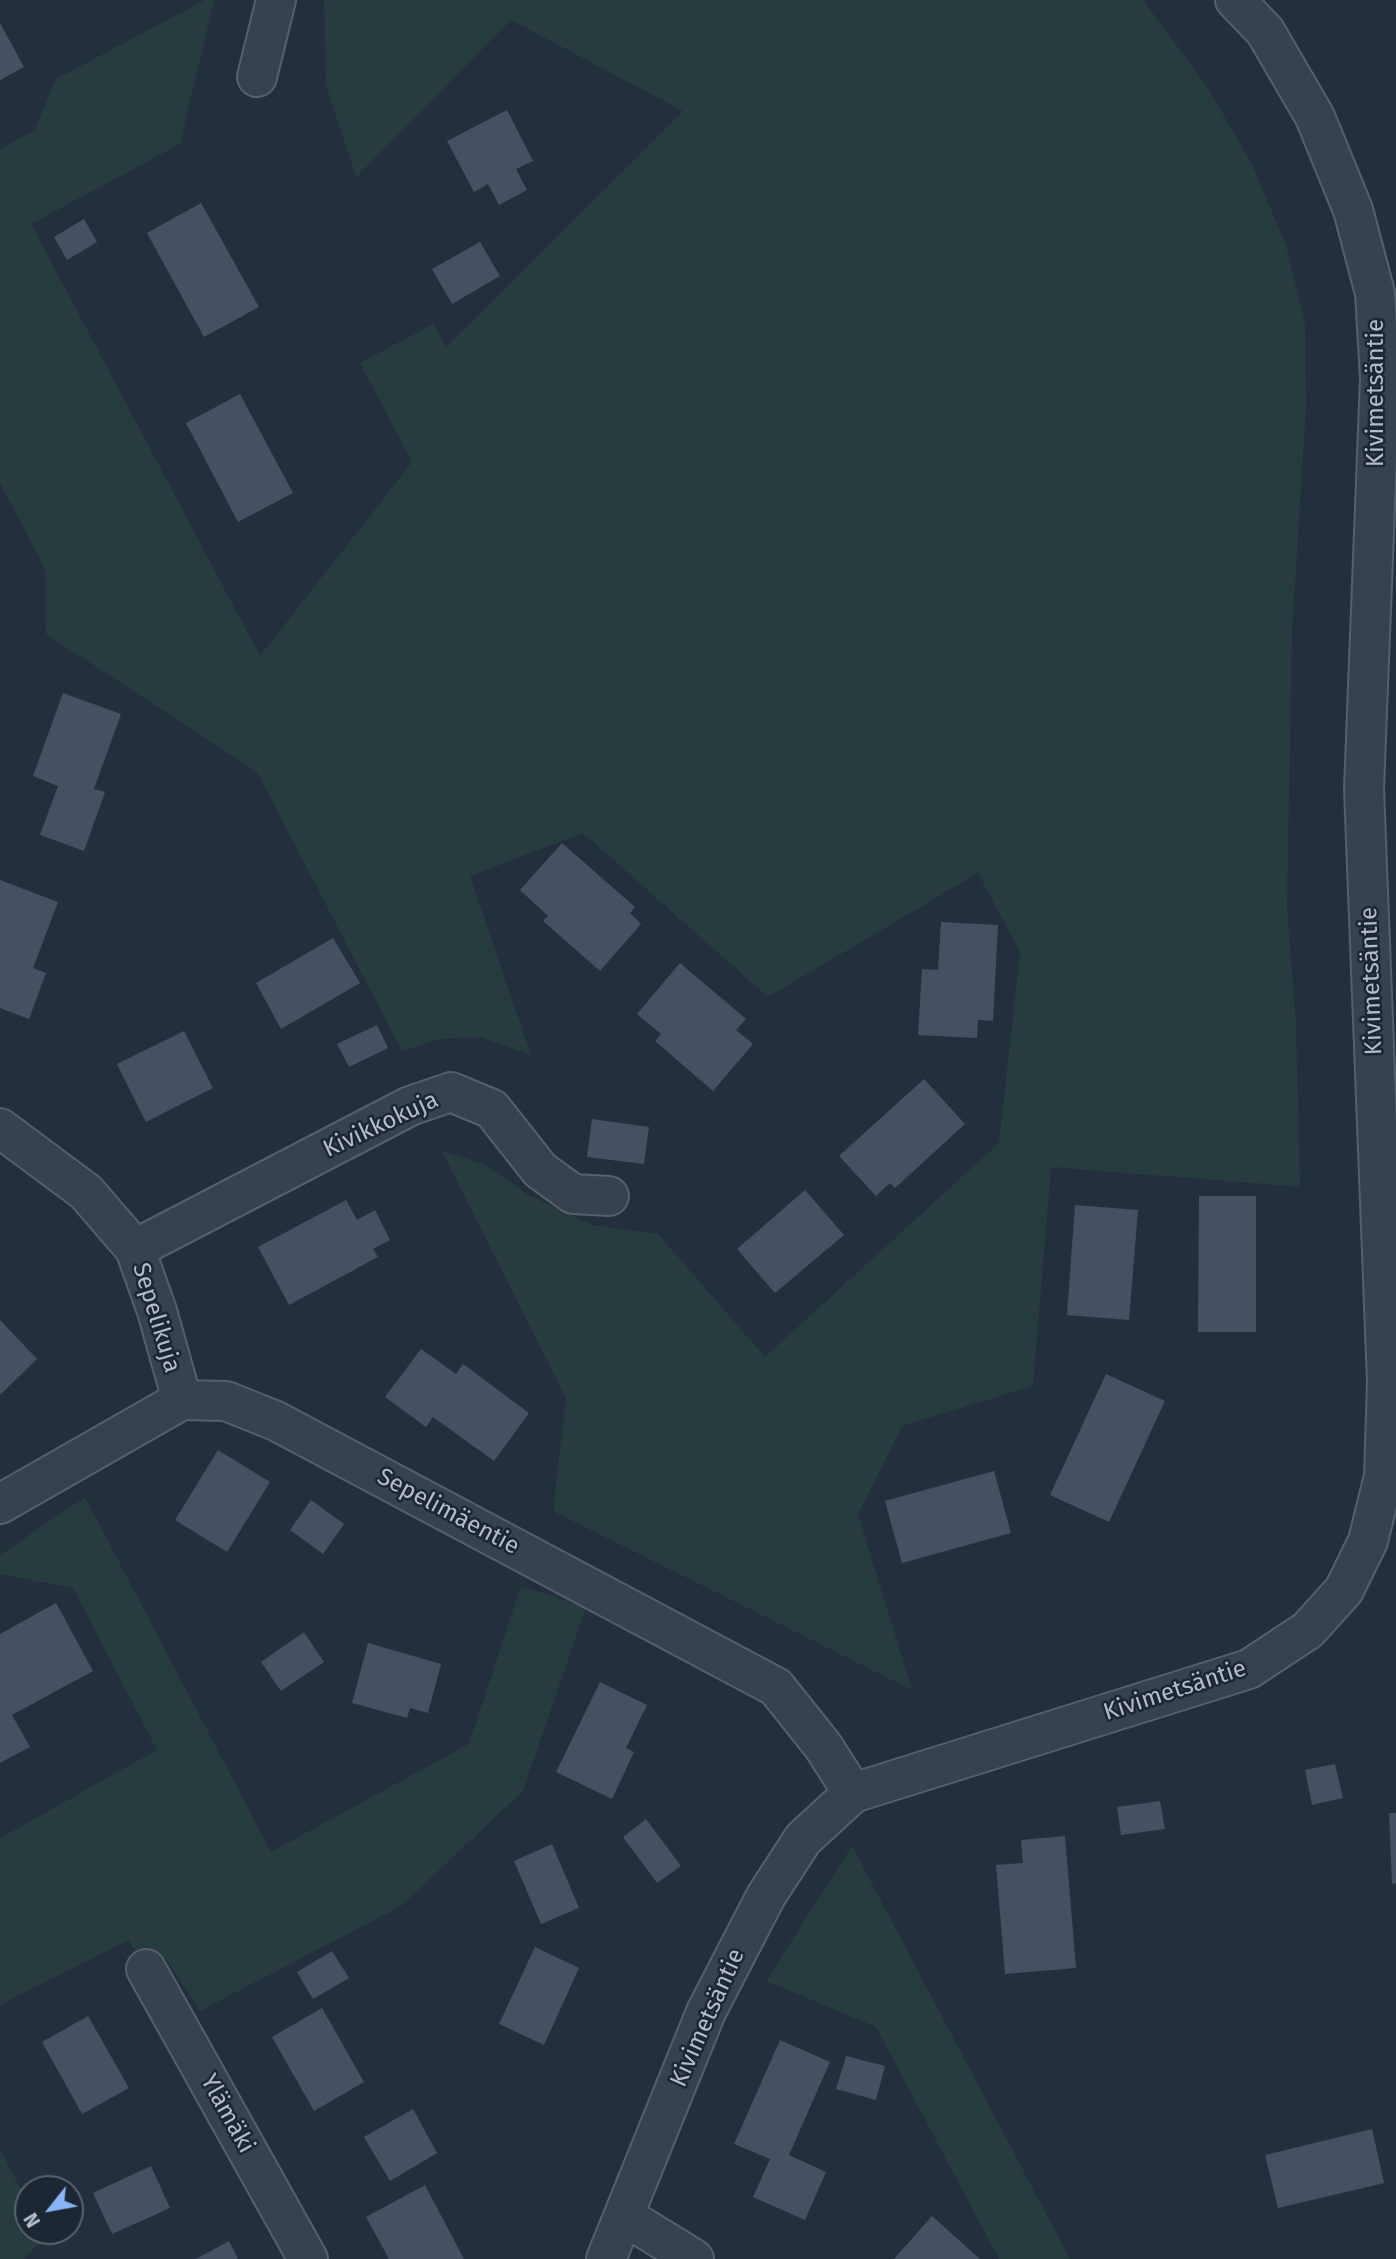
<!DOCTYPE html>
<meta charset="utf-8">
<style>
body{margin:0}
#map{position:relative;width:1396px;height:2259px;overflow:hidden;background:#242f3e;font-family:"Fira Sans",sans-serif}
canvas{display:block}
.north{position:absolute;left:14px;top:2175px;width:70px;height:70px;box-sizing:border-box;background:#1d2633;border:2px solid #59626f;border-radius:50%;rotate:239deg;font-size:19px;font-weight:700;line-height:28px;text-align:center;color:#b4bcc9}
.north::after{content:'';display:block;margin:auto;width:24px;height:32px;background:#8ab4f8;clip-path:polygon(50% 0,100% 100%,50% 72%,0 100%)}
</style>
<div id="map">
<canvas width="1396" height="2259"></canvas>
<div class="north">N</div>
</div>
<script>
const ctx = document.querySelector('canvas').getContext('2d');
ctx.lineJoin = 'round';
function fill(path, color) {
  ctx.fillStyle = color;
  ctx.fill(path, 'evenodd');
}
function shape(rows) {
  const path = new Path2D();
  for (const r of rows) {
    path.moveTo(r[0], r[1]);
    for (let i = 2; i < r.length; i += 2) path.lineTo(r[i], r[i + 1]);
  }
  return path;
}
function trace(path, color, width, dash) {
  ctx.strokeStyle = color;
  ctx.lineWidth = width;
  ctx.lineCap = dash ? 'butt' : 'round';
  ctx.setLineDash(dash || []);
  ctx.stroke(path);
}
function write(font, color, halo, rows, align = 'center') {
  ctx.font = font + ' "Fira Sans",sans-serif';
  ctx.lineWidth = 5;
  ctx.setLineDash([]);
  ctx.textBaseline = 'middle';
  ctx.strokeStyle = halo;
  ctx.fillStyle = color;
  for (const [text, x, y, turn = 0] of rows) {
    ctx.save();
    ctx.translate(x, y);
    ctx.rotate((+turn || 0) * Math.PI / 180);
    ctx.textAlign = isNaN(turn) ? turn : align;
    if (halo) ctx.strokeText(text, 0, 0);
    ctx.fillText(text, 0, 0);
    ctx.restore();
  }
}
fill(shape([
 [205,0,214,0,180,144,31,224,260,656,412,462,360,363,433,324,446,347,683,111,511,20,356,177,326,85,324,0,1143,0,1206,85,1250,160,1286,245,1305,324,1306,406,1292,633,1287,907,1296,1024,1300,1187,1051,1167,1033,1386,902,1426,858,1514,912,1690,553,1511,566,1398,442,1151,484,1164,527,1194,592,1225,658,1234,765,1357,999,1143,1020,952,978,873,768,997,583,833,470,876,531,1055,480,1037,440,1039,402,1051,257,772,46,634,45,569,0,483,0,149,34,131,56,79],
 [85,1497,271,1852,469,1744,521,1586,586,1607,523,1791,401,1906,200,2011,165,1957,146,1969,129,1940,0,2005,0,1838,157,1750,73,1588,0,1574,0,1555],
 [852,1846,1070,2259,999,2259,876,2027,766,1981],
 [0,2149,28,2203,28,2231,43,2231,46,2237,23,2259,0,2259]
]), '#263c3f');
fill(shape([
 [0,23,24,67,0,80],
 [507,110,533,161,516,169,527,190,499,205,488,184,474,192,447,141],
 [201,203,259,307,204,337,147,233],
 [84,219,97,242,67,260,54,237],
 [480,242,500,276,452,304,432,269],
 [240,394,293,493,238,522,186,423],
 [63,693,121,714,94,789,105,792,84,851,40,835,58,786,33,776],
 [562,843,635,907,630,913,641,924,600,971,543,921,548,916,520,890],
 [0,880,58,902,33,968,46,973,29,1019,0,1008],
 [941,922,998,925,993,1021,978,1020,977,1038,918,1035,922,969,938,970],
 [333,938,360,983,281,1029,256,983],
 [680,963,746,1019,736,1030,753,1044,713,1091,655,1041,661,1034,637,1014],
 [377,1025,388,1048,349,1067,337,1044],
 [184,1031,213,1088,146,1122,117,1064],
 [924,1079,965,1124,895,1188,890,1183,876,1196,839,1156],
 [592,1119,649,1127,644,1164,587,1157],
 [805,1190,844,1235,775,1293,737,1249],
 [1199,1196,1256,1196,1256,1332,1198,1332],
 [346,1200,357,1220,375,1210,390,1240,373,1249,378,1257,289,1305,258,1247],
 [1075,1205,1138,1210,1129,1320,1067,1315],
 [0,1320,37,1359,0,1395],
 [421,1349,456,1374,463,1364,529,1413,494,1461,433,1417,426,1427,385,1397],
 [1106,1374,1165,1401,1109,1522,1050,1495],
 [218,1450,270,1482,227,1552,175,1520],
 [994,1471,1011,1533,902,1563,885,1501],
 [311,1500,344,1524,323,1554,290,1530],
 [56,1603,93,1671,12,1715,30,1747,0,1763,0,1634],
 [304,1632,324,1662,281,1691,261,1662],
 [368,1643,441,1664,428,1713,410,1708,407,1718,352,1703],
 [600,1682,647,1705,626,1748,634,1752,612,1799,556,1772],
 [1335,1764,1343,1798,1312,1805,1305,1770],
 [1160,1801,1165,1829,1121,1835,1117,1807],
 [1389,1813,1396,1813,1396,1883,1392,1884],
 [646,1819,681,1866,657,1883,623,1837],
 [1065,1836,1076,1968,1005,1974,996,1865,1023,1863,1021,1840],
 [552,1844,579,1908,541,1924,514,1861],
 [535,1947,579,1968,544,2045,499,2024],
 [332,1951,349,1978,313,1999,297,1972],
 [322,2008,364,2082,314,2111,272,2037],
 [88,2016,129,2088,82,2114,42,2042],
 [780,2040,830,2062,789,2155,826,2172,805,2220,753,2197,770,2159,734,2144],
 [846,2056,885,2066,876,2100,836,2089],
 [413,2109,437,2153,390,2181,364,2137],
 [1372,2129,1384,2183,1278,2208,1265,2155],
 [151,2166,170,2208,112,2234,93,2193],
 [425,2185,464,2259,389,2259,366,2217],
 [932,2216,980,2259,894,2259],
 [229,2241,238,2259,196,2259]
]), '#455162');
const minor = shape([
 [257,77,276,0],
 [0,1128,86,1192,135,1249,157,1311,182,1400],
 [135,1249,410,1106,451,1092,492,1109,540,1170,573,1194,609,1196],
 [0,1504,182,1400,226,1401,276,1421,776,1687,823,1746,853,1793],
 [146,1969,308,2259],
 [624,2216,694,2259],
 [606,2259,706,2012,766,1896,803,1839,853,1793,1249,1669,1308,1630,1344,1590,1368,1541,1384,1476,1387,1382,1364,789,1380,378,1375,293,1353,210,1315,117,1265,31,1235,0]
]);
trace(minor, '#565f6c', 42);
trace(minor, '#38414e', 38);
write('24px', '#b4bcc9', '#1d2633', [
 ["Kivimetsäntie",1376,393,-90],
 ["Kivimetsäntie",1372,981,-92],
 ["Kivikkokuja",381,1125,-25],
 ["Sepelikuja",156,1318,73],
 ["Sepelimäentie",448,1512,28],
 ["Kivimetsäntie",1175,1691,-18],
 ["Kivimetsäntie",708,2018,-66],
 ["Ylämäki",227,2114,61]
]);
</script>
